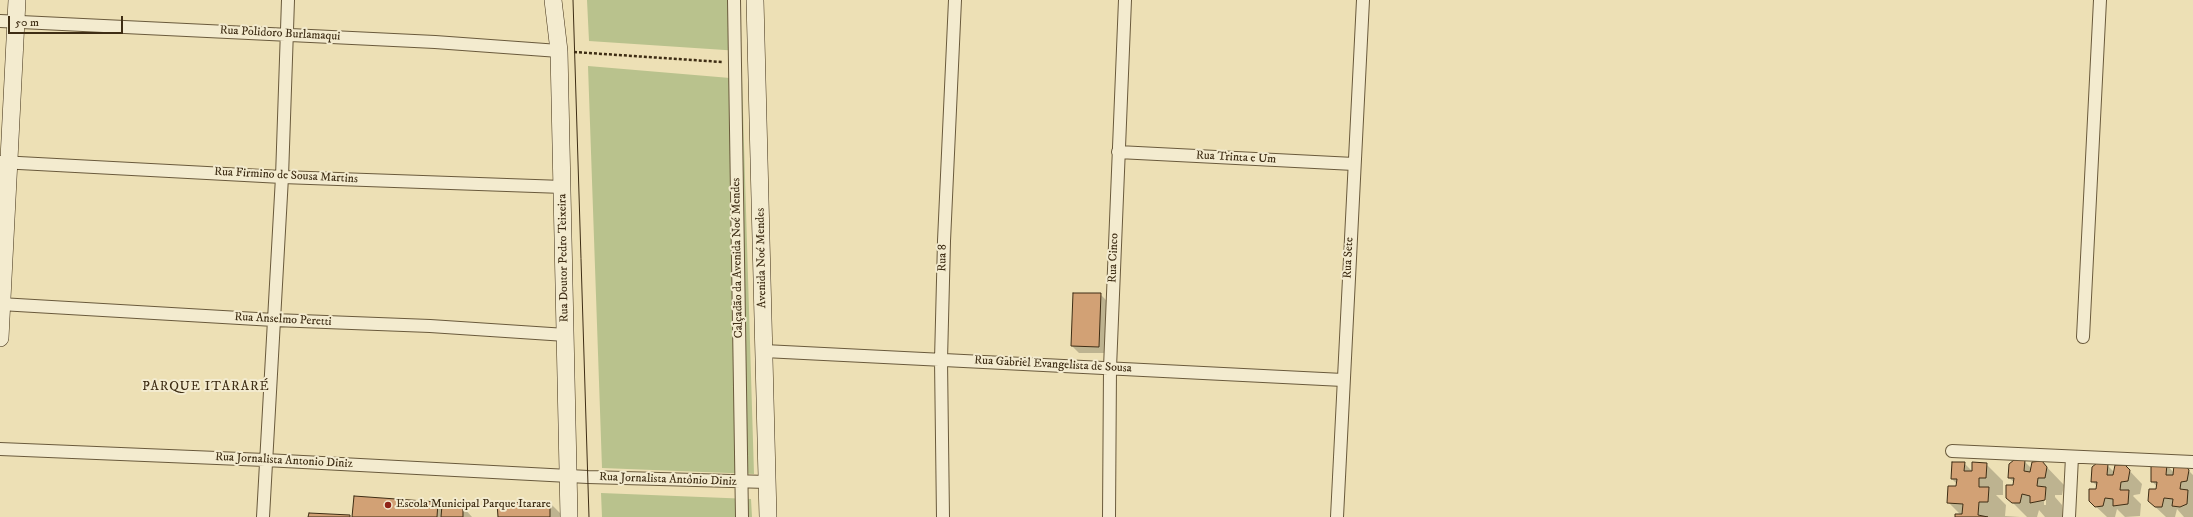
<!DOCTYPE html>
<meta charset="utf-8">
<style>
body{margin:0}
#map{position:relative;width:2193px;height:517px;overflow:hidden;background:#ede0b5;font-family:"IM FELL DW Pica",serif}
canvas{display:block}
.scale{position:absolute;left:8px;top:16px;width:115px;height:18px;box-sizing:border-box;border:2px solid #3e2d14;border-top:0;padding-left:5px;font-size:12px;line-height:14px;white-space:nowrap;color:#3e2d14;-webkit-text-stroke:3px #f3ebcf;paint-order:stroke}
</style>
<div id="map">
<canvas width="2193" height="517"></canvas>
<div class="scale">50 m</div>
</div>
<script>
const ctx = document.querySelector('canvas').getContext('2d');
ctx.lineJoin = 'round';
function fill(path, color) {
  ctx.fillStyle = color;
  ctx.fill(path, 'evenodd');
}
function shape(rows) {
  const path = new Path2D();
  for (const r of rows) {
    path.moveTo(r[0], r[1]);
    for (let i = 2; i < r.length; i += 2) path.lineTo(r[i], r[i + 1]);
  }
  return path;
}
function trace(path, color, width, dash) {
  ctx.strokeStyle = color;
  ctx.lineWidth = width;
  ctx.lineCap = dash ? 'butt' : 'round';
  ctx.setLineDash(dash || []);
  ctx.stroke(path);
}
function write(font, color, halo, rows, align = 'center') {
  ctx.font = font + ' "IM FELL DW Pica",serif';
  ctx.lineWidth = 4;
  ctx.setLineDash([]);
  ctx.textBaseline = 'middle';
  ctx.strokeStyle = halo;
  ctx.fillStyle = color;
  for (const [text, x, y, turn = 0] of rows) {
    ctx.save();
    ctx.translate(x, y);
    ctx.rotate((+turn || 0) * Math.PI / 180);
    ctx.textAlign = isNaN(turn) ? turn : align;
    if (halo) ctx.strokeText(text, 0, 0);
    ctx.fillText(text, 0, 0);
    ctx.restore();
  }
}
fill(shape([
 [587,0,739,0,740,51,589,41],
 [588,66,742,79,754,474,602,468],
 [601,493,751,499,752,517,602,517]
]), '#b9c28d');
fill(shape([
 [1074,294,1100,294,1107,301,1106,353,1079,353,1072,346],
 [2024,461,2032,469,2042,462,2064,485,2062,495,2055,495,2055,497,2062,505,2062,517,2027,517,2007,497,2015,483,2009,478],
 [2044,491,2046,493,2046,505,2044,505],
 [2039,510,2045,517,2037,517],
 [1964,463,1973,472,1986,464,2003,481,2003,495,1996,495,2006,505,2005,516,2020,517,1956,517,1961,515,1948,502,1957,488,1957,484,1952,479],
 [2107,465,2115,473,2125,466,2142,484,2140,494,2134,495,2133,496,2141,504,2140,516,2125,517,2117,509,2115,517,2107,517,2090,501,2098,487,2092,481],
 [2167,465,2174,473,2184,466,2193,475,2193,517,2184,517,2177,509,2175,517,2166,517,2149,501,2157,487,2152,481],
 [438,503,442,508,463,507,472,517,353,517],
 [550,503,564,517,499,517]
]), '#0003');
const building = shape([
 [1073,293,1101,293,1099,347,1071,346,1073,293],
 [2014,460,2025,460,2024,471,2030,472,2032,462,2042,461,2047,467,2045,478,2038,478,2037,486,2046,487,2045,500,2030,503,2030,496,2022,494,2020,503,2012,503,2006,498,2006,485,2013,485,2014,478,2008,478,2009,464,2014,460],
 [1952,462,1965,462,1964,471,1972,471,1972,462,1987,463,1986,478,1979,478,1979,487,1989,487,1988,502,1979,502,1978,515,1988,517,1955,517,1955,514,1962,514,1963,504,1947,503,1948,486,1956,486,1957,479,1951,479,1952,462],
 [2097,463,2108,464,2107,475,2113,475,2115,465,2125,465,2130,470,2128,481,2121,482,2120,490,2129,490,2128,504,2113,506,2113,499,2105,498,2103,506,2095,507,2089,501,2089,489,2096,489,2097,482,2091,482,2092,467,2097,463],
 [2156,463,2167,464,2166,475,2173,475,2174,465,2185,465,2189,470,2187,481,2181,482,2180,489,2188,490,2187,504,2180,507,2172,506,2173,499,2164,498,2162,507,2155,507,2148,501,2149,489,2156,489,2157,482,2151,482,2151,467,2156,463],
 [354,496,438,502,437,517,352,517,354,496],
 [550,502,550,517,498,517,497,503,550,502],
 [442,505,463,506,463,517,441,517,442,505],
 [309,513,350,515,350,517,308,517,309,513]
]);
fill(building, '#d2a175');
trace(building, '#3e2d14', 1);
const street = shape([
 [734,0,742,517],
 [0,21,435,42,559,51],
 [1118,152,1354,164],
 [0,162,282,177,563,187],
 [0,304,274,320,430,326,566,335],
 [2083,337,2100,0],
 [764,351,1343,380],
 [0,449,265,460,588,477,767,482],
 [1952,451,2193,462],
 [263,517,282,177,288,0],
 [943,517,941,360,944,241,955,0],
 [1109,517,1110,368,1125,0],
 [1337,517,1363,0],
 [2069,517,2072,457]
]);
const secondary = shape([
 [553,0,559,51,569,517],
 [755,0,768,517],
 [0,338,17,0]
]);
trace(street, '#6a5a3c', 14);
trace(secondary, '#3e2d14', 18);
trace(shape([
 [574,52,722,62]
]), '#3e2d14', 2.5, [3, 2]);
trace(street, '#f3ebcf', 12);
trace(secondary, '#f3ebcf', 17);
trace(shape([
 [573,0,589,517]
]), '#3e2d14', 1);
for (const [x, y, r, color] of [
 [388,505,4,"#8f2418"]
]) {
  const dot = new Path2D();
  dot.arc(x, y, r, 0, 2 * Math.PI);
  ctx.fillStyle = color;
  ctx.fill(dot);
  trace(dot, '#f3ebcf', 1.5);
}
write('12px', '#3e2d14', '#f3ebcf', [
 ["Rua Polidoro Burlamaqui",280,34,3],
 ["Rua Trinta e Um",1236,158,3],
 ["Rua Firmino de Sousa Martins",286,176,3],
 ["Rua Doutor Pedro Teixeira",564,258,-91],
 ["Calçadão da Avenida Noé Mendes",738,258,-91],
 ["Avenida Noé Mendes",762,258,-91],
 ["Rua 8",943,258,-89],
 ["Rua Cinco",1114,258,-88],
 ["Rua Sete",1349,258,-87],
 ["Rua Anselmo Peretti",283,320,3],
 ["Rua Gabriel Evangelista de Sousa",1053,365,3],
 ["Rua Jornalista Antonio Diniz",284,461,3],
 ["Rua Jornalista Antônio Diniz",668,480,2]
]);
write('12px', '#3e2d14', '#f3ebcf', [
 ["Escola Municipal Parque Itarare",396,505]
], 'left');
ctx.letterSpacing = '1px';
write('13px', '#3e2d14', '#f3ebcf', [
 ["PARQUE ITARARÉ",206,387]
]);
ctx.letterSpacing = '0px';
</script>
